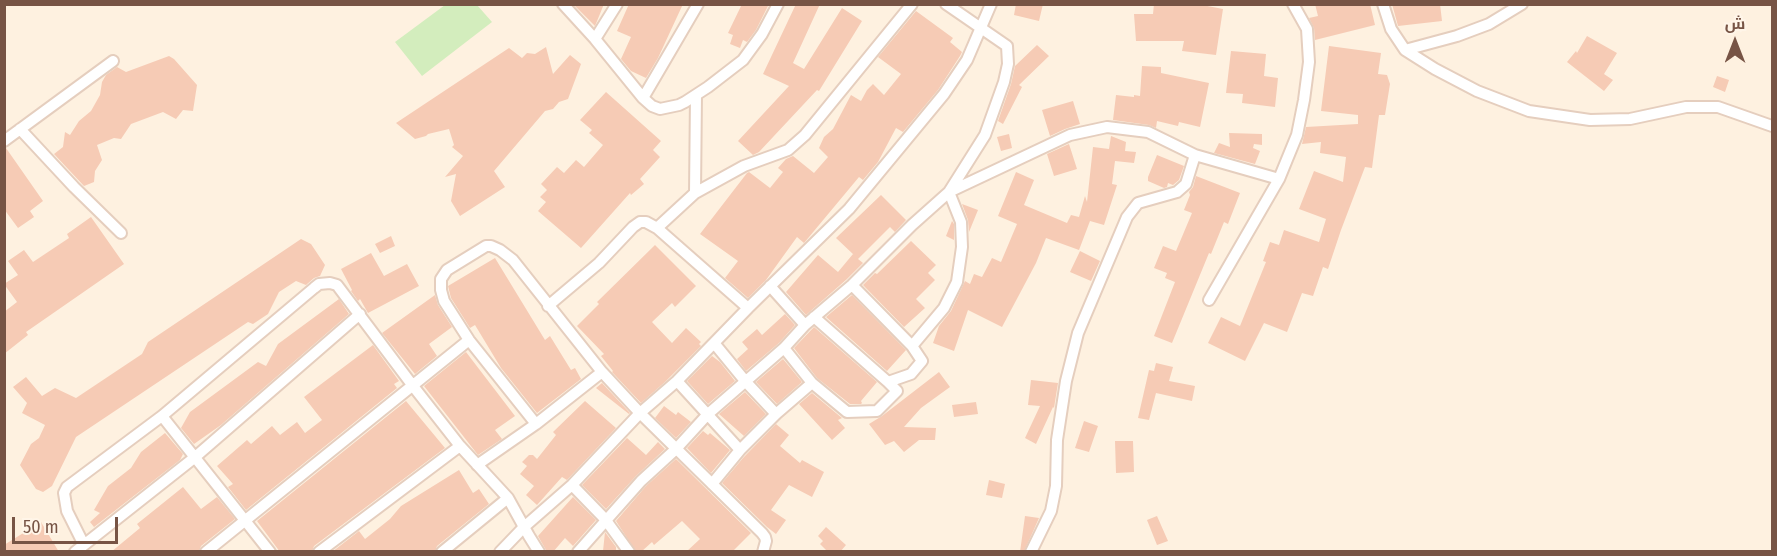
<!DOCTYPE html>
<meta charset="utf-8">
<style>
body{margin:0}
#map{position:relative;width:1777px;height:556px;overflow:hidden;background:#fef1e0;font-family:"Fira Sans Condensed",Cairo,sans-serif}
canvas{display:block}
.frame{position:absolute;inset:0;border:6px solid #775445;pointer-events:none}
.north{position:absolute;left:1705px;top:12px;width:60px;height:60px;-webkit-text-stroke:4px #fff5e8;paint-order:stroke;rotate:0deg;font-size:16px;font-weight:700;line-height:24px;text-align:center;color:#775445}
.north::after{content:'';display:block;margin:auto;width:21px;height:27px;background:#775445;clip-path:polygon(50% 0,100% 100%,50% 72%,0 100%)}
.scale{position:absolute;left:12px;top:517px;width:106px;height:27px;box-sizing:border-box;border:3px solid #775445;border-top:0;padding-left:8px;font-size:18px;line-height:21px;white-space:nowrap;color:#775445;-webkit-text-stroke:4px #fff5e8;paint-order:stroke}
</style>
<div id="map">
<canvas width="1777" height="556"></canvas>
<div class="frame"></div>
<div class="north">ش</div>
<div class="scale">50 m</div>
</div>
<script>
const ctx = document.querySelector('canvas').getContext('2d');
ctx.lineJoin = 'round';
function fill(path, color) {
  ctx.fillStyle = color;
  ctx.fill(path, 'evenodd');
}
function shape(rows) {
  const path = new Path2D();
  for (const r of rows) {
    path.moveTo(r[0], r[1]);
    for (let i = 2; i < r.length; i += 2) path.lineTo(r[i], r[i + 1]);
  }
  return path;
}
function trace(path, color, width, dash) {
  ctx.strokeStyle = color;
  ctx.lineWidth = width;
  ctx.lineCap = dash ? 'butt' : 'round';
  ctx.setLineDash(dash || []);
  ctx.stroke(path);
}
fill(shape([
 [445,5,477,5,492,22,422,76,395,42]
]), '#d3edbd');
fill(shape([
 [576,4,604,4,595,26,575,6],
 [629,4,683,4,658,58,646,78,631,71,621,59,631,37,617,31],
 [742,4,769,4,756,30,747,42,743,40,740,48,730,44,733,35,728,33],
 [796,4,820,4,793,63,804,69,842,8,862,21,819,91,817,90,759,152,753,155,738,141,789,86,763,74],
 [1016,4,1043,4,1039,21,1014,15],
 [1154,4,1197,4,1223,9,1216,55,1182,51,1184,41,1136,41,1134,14,1153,14],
 [1315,4,1370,4,1375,25,1315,40,1314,28,1309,18,1318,16],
 [1392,4,1440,4,1442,21,1398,26],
 [916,11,953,38,950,42,962,52,960,56,938,90,903,132,896,128,878,162,863,180,859,177,804,243,797,237,766,280,748,298,725,278,738,261,700,234,747,173,749,172,770,188,783,172,778,168,786,159,793,156,814,173,828,157,819,148,824,137,833,129,851,95,861,101,867,90,873,84,884,95,901,74,878,57],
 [1587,36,1617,53,1604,74,1613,80,1604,91,1567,62,1576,51,1577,53],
 [1037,45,1049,56,1019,85,1022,87,1003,124,998,121,1011,84,1015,66],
 [1329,46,1381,53,1378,74,1387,75,1390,84,1385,115,1379,115,1372,168,1365,167,1341,230,1328,269,1323,267,1313,296,1302,293,1287,332,1264,323,1245,361,1208,343,1221,317,1240,326,1266,262,1263,261,1270,242,1279,245,1284,230,1319,242,1326,219,1299,209,1314,171,1343,182,1346,157,1320,153,1321,142,1302,144,1306,127,1358,124,1358,115,1321,111],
 [546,47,553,74,570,55,581,64,568,99,559,102,553,109,545,111,494,171,505,187,460,216,451,201,456,174,445,177,463,156,452,147,454,145,449,129,428,134,426,136,415,139,396,123,509,48,522,58,527,53,535,54],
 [1231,51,1266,54,1264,76,1278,78,1275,107,1242,103,1243,94,1226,93],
 [169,56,174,59,197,85,193,111,183,110,176,119,163,112,131,124,121,139,114,138,97,145,102,160,95,171,94,182,84,186,54,154,63,147,65,132,70,135,79,121,91,111,100,95,102,82,106,75,117,67,126,72],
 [1142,66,1161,67,1161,73,1209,83,1200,127,1179,122,1178,126,1157,121,1156,128,1149,125,1113,120,1116,95,1134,97,1134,95,1140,96],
 [1717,76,1729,80,1725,92,1713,87],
 [606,92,661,141,653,150,660,157,640,179,644,184,631,195,630,193,581,248,538,211,546,202,540,197,547,190,541,184,557,167,564,173,576,160,584,167,603,145,589,133,592,130,580,120],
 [1073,101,1080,124,1065,129,1050,136,1042,110],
 [1229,133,1262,134,1262,145,1254,144,1253,148,1260,151,1255,164,1214,153,1219,143,1230,147],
 [1009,134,1012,148,1001,151,997,137],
 [1111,136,1126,142,1125,151,1136,152,1134,163,1115,161,1112,184,1117,185,1104,225,1090,221,1079,250,1046,238,1036,263,1002,327,968,310,954,351,933,343,939,326,951,311,965,281,970,284,974,274,982,277,992,258,1001,262,1017,224,998,216,1016,172,1034,180,1024,205,1067,223,1071,215,1079,217,1085,196,1087,202,1093,147,1109,149],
 [1069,144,1077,169,1054,176,1047,154],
 [4,148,6,148,43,201,30,211,34,217,18,228,4,209],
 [1157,155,1184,166,1179,180,1173,185,1168,183,1167,187,1164,188,1148,181,1148,177],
 [1196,176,1240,193,1228,224,1224,222,1211,254,1209,253,1172,343,1154,336,1175,282,1165,278,1167,273,1154,268,1163,246,1176,251,1192,213,1184,210,1190,195,1189,192,1193,187],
 [881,195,906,220,895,232,890,227,858,259,863,263,847,279,806,315,786,292,818,255,838,272,853,254,854,255,836,238],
 [962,204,978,210,969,232,968,220],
 [91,217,124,264,26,332,28,335,4,354,4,312,17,302,4,284,18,275,8,261,24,250,33,262,69,238,67,234],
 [952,221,954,224,954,240,946,236],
 [391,236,395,246,380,253,375,244],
 [301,239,311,244,325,265,320,276,314,278,306,285,296,281,279,292,268,314,253,324,248,322,76,437,52,486,43,492,36,489,20,465,31,444,39,438,45,425,22,413,27,403,13,387,26,377,42,396,55,388,76,398,142,354,148,342],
 [911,241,936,265,928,273,935,280,916,299,925,308,904,327,863,285,875,273,877,274],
 [655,245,696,286,675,307,672,303,652,322,672,343,686,328,701,342,699,344,701,346,665,382,641,403,612,372,613,371,601,356,604,354,577,326,599,304,597,302],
 [1080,251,1100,261,1091,281,1070,272],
 [371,253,384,276,407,264,419,286,368,313,360,299,358,301,351,291,352,290,341,269],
 [495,258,545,340,550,336,571,370,575,368,581,379,537,413,501,368,475,325,470,328,451,298,448,286],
 [435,295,438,305,452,327,429,344,437,356,415,374,382,333],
 [852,295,906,350,887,371,826,317],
 [339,299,349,314,221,425,194,444,181,428,190,412,258,362,266,366,278,344],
 [785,314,795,325,779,343,746,371,737,359,748,349,742,342,757,329,762,335],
 [814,327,877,382,861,401,862,403,861,404,850,404,817,378,794,348],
 [373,345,399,381,394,384,397,388,246,510,228,487,233,484,217,466,247,440,251,444,272,426,280,435,297,422,305,433,322,420,304,397],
 [466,352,515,416,495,430,502,439,478,455,424,386],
 [712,356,720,362,735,381,708,404,687,381],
 [783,359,802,382,777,404,756,382],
 [1156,363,1173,367,1169,381,1195,386,1192,401,1156,393,1149,420,1138,418,1149,370,1154,371],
 [939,372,950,387,921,408,904,427,936,428,935,440,919,440,904,452,894,441,885,445,869,424,882,416],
 [1031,380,1058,383,1054,408,1053,407,1036,444,1025,438,1040,406,1028,405],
 [602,383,630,413,629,414,596,388],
 [745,392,766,414,744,436,719,414],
 [812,393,842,418,838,420,845,428,832,440,799,404],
 [406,401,445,448,314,546,312,552,280,552,257,521],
 [585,401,616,428,567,480,562,477,537,505,526,495,534,486,520,474,527,466,522,462,529,455,533,455,537,459,556,435,553,432],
 [976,402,978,414,954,417,952,405],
 [664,406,676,415,678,412,691,422,676,438,655,418],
 [1084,421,1098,426,1089,452,1075,448],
 [776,424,789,435,780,446,800,463,802,460,824,472,812,497,789,485,771,510,786,520,776,534,767,527,722,483,743,458],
 [703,431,708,435,710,433,730,450,711,473,687,448],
 [165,433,183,454,180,460,94,527,90,522,100,513,94,510,108,486,131,468,141,452],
 [627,438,646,455,658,442,665,449,636,476,606,509,582,485],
 [1115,441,1133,441,1134,472,1116,473],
 [676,459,751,533,732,552,686,552,700,539,682,521,654,545,652,542,641,552,636,552,616,521,646,486],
 [459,470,473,493,479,489,489,504,437,546,435,552,332,552,359,531,365,539,390,519,401,506],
 [989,480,1005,484,1002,498,986,495],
 [183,487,201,509,217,497,235,519,201,546,199,552,111,552,140,528,137,524],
 [573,497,596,520,573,546,565,538,553,552,547,552,538,536],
 [1025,516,1039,518,1024,552,1020,552],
 [1157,516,1168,541,1157,545,1147,520],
 [41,522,59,552,4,552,4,545],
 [826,527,846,545,840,552,828,552,820,544,823,541,818,536],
 [605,532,616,547,616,551,603,551]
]), '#f6cbb5');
const minor = shape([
 [563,4,595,39,643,98,652,106,660,109,679,105,685,102,708,87,743,60,762,34,778,4],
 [1383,4,1391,29,1405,50,1435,69,1477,91,1529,111,1590,120,1630,119,1686,107,1718,107,1772,126],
 [595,39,617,4],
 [1405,50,1457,36,1489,24,1522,4],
 [643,98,698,4],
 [20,129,74,187,121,233],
 [4,141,113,61],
 [695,193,696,95],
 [657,228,695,193,744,166,788,150,805,135,912,4],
 [852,285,912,346],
 [770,286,805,325],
 [1209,300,1279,179,1297,135,1304,100,1309,62,1307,29,1293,4],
 [548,306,599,263,633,227,640,222,646,222,657,228,748,308],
 [814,317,888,382],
 [714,343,746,382,776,414],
 [677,381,740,450],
 [812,383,847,412,877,411,897,391,888,382,911,374,922,361,912,346,944,308,957,282,962,247,961,222,949,192,985,135,1004,82,1008,64,1007,46,946,4],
 [162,416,270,552],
 [536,424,469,340,444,301,441,290,441,279,447,270,486,246,491,246,500,250,513,260,602,372,640,413,762,533,765,537,766,541,763,552],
 [477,465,536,424,602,372],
 [712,484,740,450,776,414,812,383,784,348],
 [572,485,605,519,629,552],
 [84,545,67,511,64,493,67,487,162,416,314,288,319,284,330,283,337,285,413,386,460,446,508,498,529,536,539,552],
 [75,552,194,458,360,314],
 [206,552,469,340],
 [319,552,460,446],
 [442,552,508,498],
 [500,552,524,527,572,485,640,413,677,381,748,308,849,209,944,94,967,60,991,4],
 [578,552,641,481,676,449,708,414,784,348,805,325,852,285,912,225,949,192,1070,135,1107,127,1148,132,1195,155,1279,179],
 [1031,552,1051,511,1056,486,1057,440,1066,381,1078,333,1127,217,1138,203,1177,192,1186,184,1195,155]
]);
trace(minor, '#e5cebe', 14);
trace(minor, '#fff', 10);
</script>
